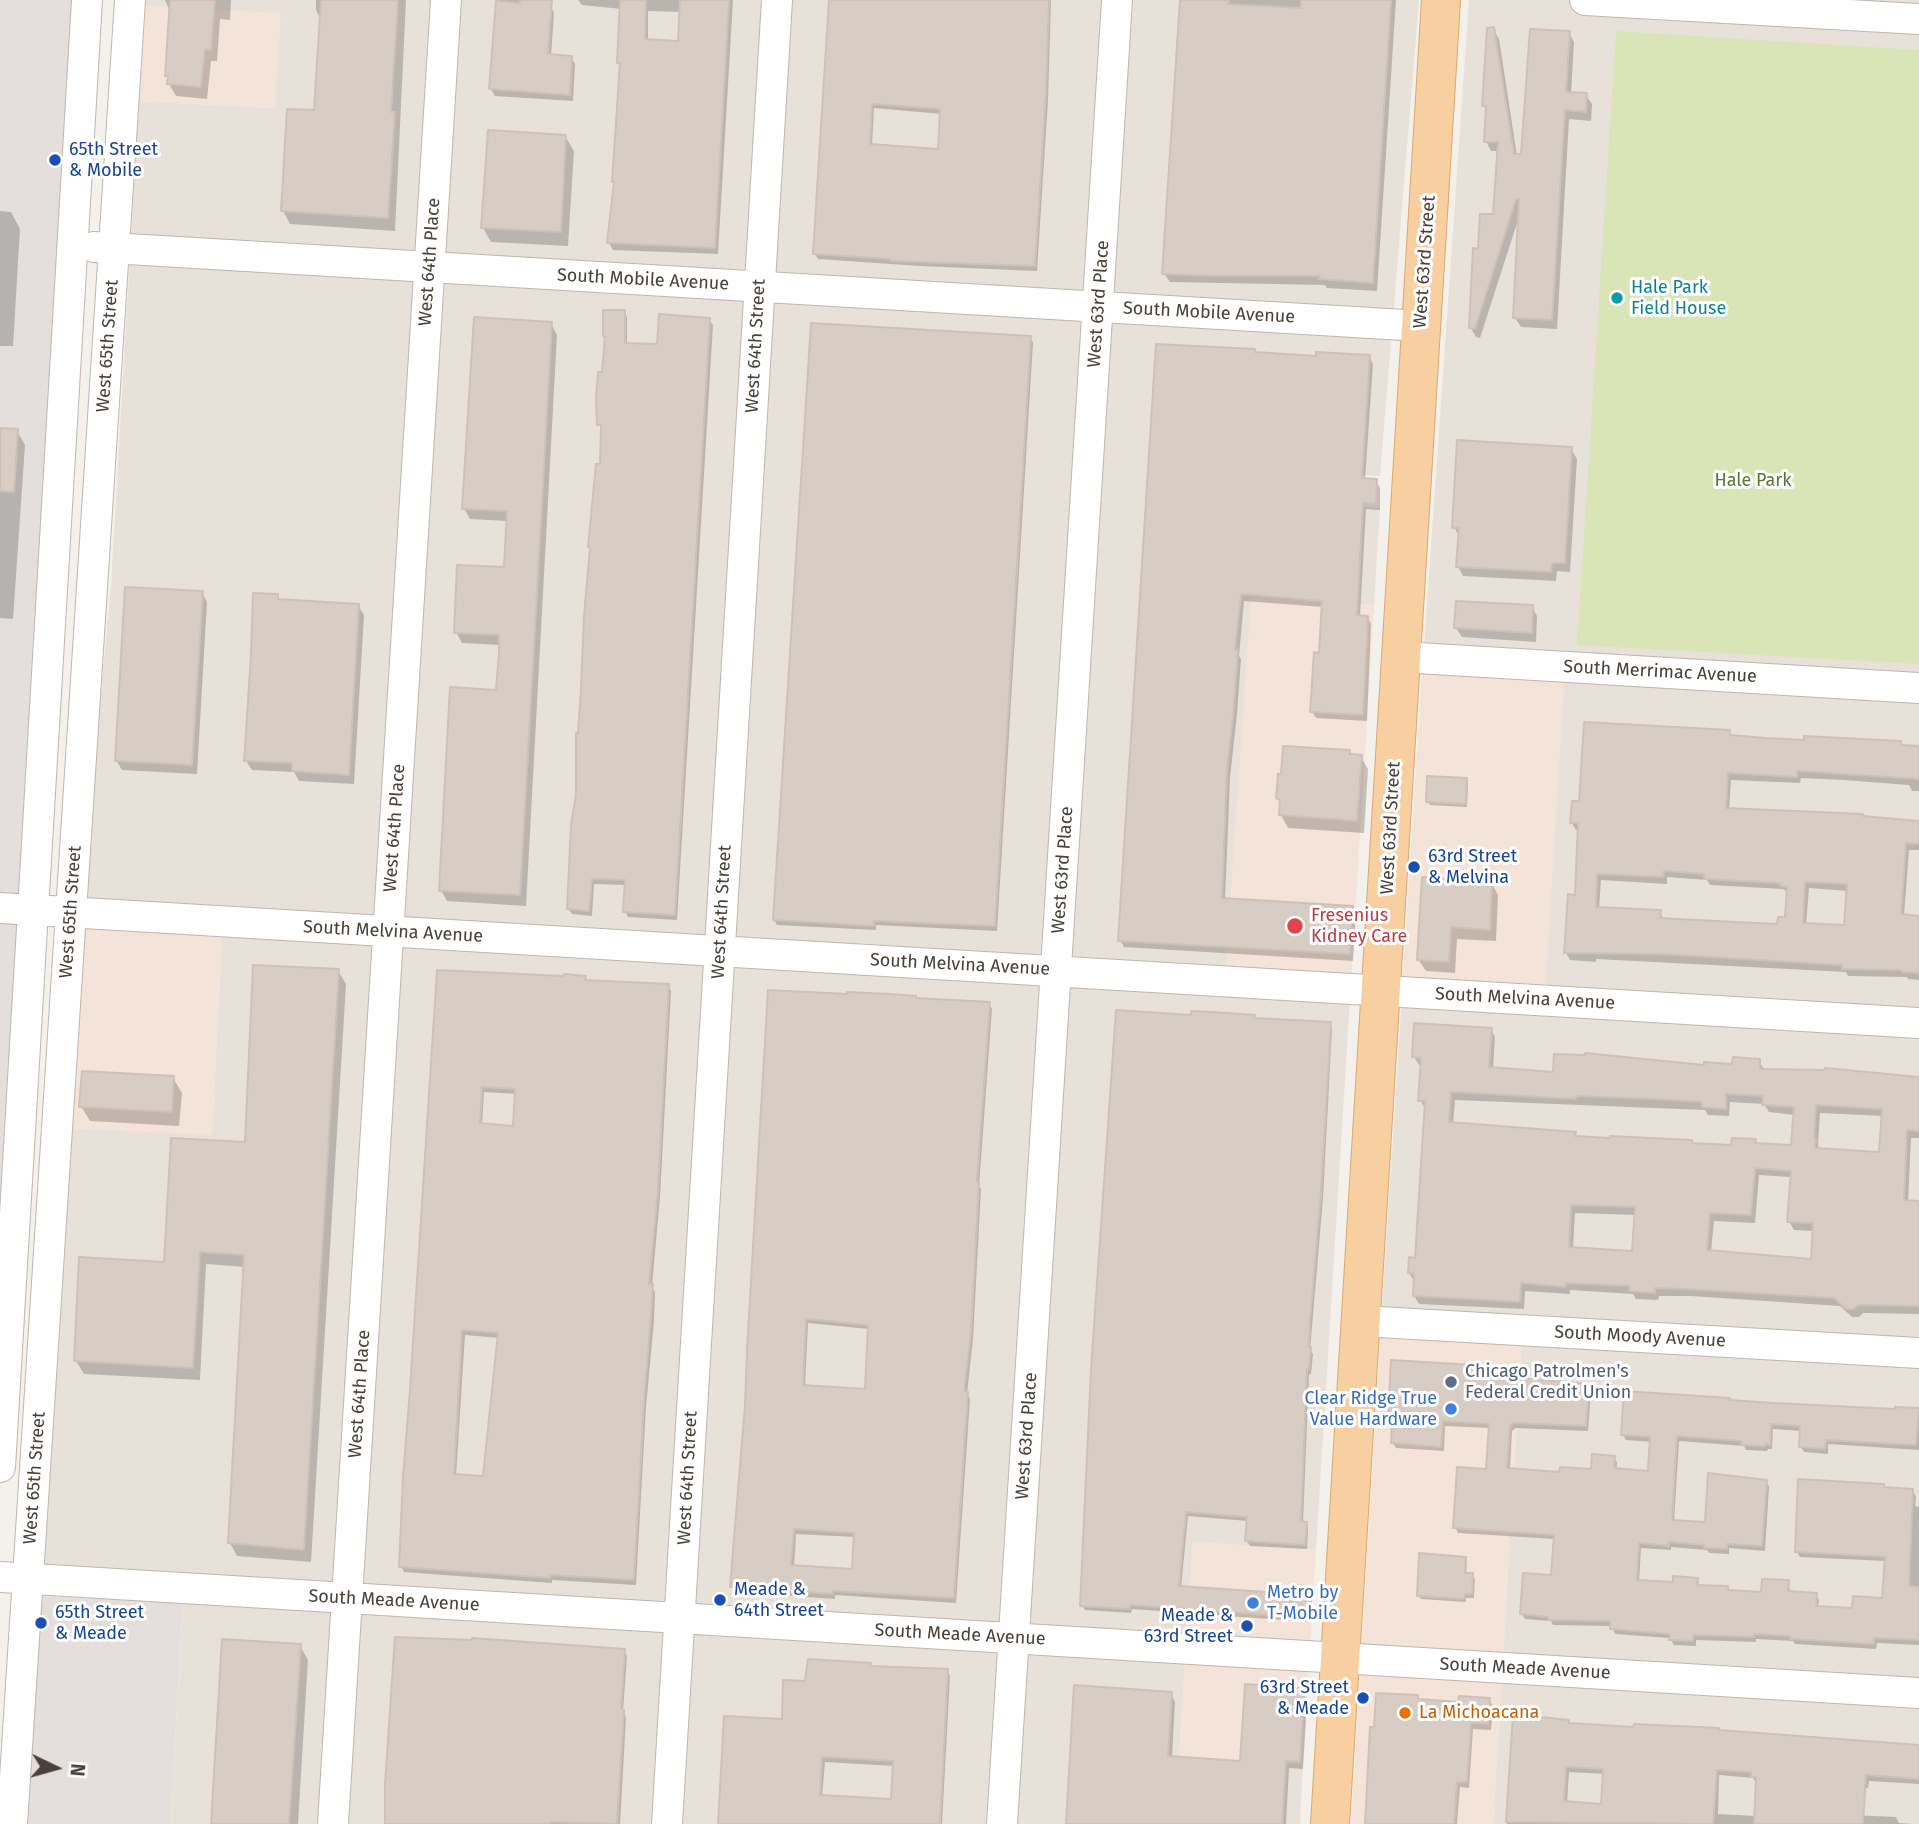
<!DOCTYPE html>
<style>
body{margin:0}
#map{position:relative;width:1919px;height:1824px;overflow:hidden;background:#f4f0eb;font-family:"Fira Sans",sans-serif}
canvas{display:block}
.north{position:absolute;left:21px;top:1733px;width:70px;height:70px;-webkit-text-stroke:5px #fff;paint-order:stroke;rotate:95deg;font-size:19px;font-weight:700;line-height:28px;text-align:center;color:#484039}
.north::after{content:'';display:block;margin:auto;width:24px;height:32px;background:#484039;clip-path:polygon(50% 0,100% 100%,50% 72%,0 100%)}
</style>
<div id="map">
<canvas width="1919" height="1824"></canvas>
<div class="north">N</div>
</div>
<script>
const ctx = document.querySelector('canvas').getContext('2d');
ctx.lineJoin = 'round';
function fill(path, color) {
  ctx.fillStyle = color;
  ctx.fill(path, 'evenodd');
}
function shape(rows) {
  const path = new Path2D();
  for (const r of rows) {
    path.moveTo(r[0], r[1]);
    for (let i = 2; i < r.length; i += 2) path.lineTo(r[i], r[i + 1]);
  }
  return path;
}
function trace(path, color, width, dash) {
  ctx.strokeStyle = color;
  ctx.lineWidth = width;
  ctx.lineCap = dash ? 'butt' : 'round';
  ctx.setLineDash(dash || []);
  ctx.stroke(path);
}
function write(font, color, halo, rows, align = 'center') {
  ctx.font = font + ' "Fira Sans",sans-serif';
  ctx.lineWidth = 6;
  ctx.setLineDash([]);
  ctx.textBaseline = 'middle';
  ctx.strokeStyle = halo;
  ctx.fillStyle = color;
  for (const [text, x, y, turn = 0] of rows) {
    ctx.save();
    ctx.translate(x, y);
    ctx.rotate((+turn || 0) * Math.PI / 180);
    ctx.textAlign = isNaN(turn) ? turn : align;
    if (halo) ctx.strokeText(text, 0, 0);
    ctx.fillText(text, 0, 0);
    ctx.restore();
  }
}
fill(shape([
 [146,0,1419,0,1380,476,1259,470,1257,500,1380,508,1374,605,1251,598,1351,982,1316,1550,1193,1542,1179,1757,1303,1764,1300,1824,170,1824,185,1573,41,1566,67,1128,212,1134,222,936,82,901,111,584,139,101,275,108,146,6],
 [1469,0,1919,0,1919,1824,1493,1824,1522,1335,1381,1326,1423,662]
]), '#e8e1da');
fill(shape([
 [146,6,281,13,275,108,139,101],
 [1251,598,1374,605,1351,982,1225,976],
 [1423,662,1565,670,1545,995,1403,987],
 [78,928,222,936,212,1135,67,1128],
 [1381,1326,1522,1335,1493,1824,1351,1824],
 [1193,1542,1316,1550,1303,1764,1179,1757]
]), '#f4e3d8');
fill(shape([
 [0,0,77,0,0,1332],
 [38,1596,183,1603,170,1824,23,1824]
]), '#e4dfdc');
fill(shape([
 [1616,31,1919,50,1919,664,1577,645]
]), '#d9e5b7');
fill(shape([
 [165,0,231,0,230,20,220,19,217,61,211,61,207,99,176,96,169,84,167,75,171,14],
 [316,0,406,0,395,231,290,224,283,211,315,112,321,20,316,10],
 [496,0,546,0,550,6,554,13,551,56,571,57,575,64,573,101,495,96,491,89],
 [578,0,733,0,718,254,613,250,609,243,616,185,613,181,621,67,618,62,622,9,582,5],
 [648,11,681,12,680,43,648,41],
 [830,0,1051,0,1048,100,1037,271,920,266,818,259,815,254],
 [874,108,942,114,940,151,872,146],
 [1181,0,1396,0,1377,291,1327,288,1325,285,1170,282,1164,273],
 [1493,29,1499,39,1517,156,1523,156,1569,33,1574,42,1571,94,1586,95,1592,104,1591,121,1569,119,1557,329,1521,327,1515,318,1519,217,1480,338,1476,337,1471,328,1480,251,1495,216,1499,151,1491,151,1486,141,1487,112,1484,105],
 [565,136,574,151,568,246,491,242,483,228],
 [0,211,11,212,20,229,13,346,0,346],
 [624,312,627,317,627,345,658,346,709,320,713,325,677,920,628,917,625,911,627,885,594,884,592,916,572,914,568,908,602,466,602,430,599,424,606,339,604,335],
 [551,324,557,335,526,906,447,901,441,890,498,692,501,645,462,643,456,632,506,569,508,521,470,519,464,508],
 [1030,338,1033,343,997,931,876,925,876,930,777,925,774,920],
 [1256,354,1317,358,1369,357,1373,364,1365,480,1376,481,1380,488,1380,510,1366,509,1360,617,1367,617,1371,624,1367,721,1316,718,1312,711,1321,654,1323,607,1244,601,1239,656,1241,659,1237,714,1230,778,1225,900,1351,907,1356,914,1353,961,1124,947,1120,940],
 [0,430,17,431,25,445,13,619,0,618],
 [1571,449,1577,459,1570,572,1557,571,1556,581,1463,576,1458,566,1460,538,1454,527],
 [202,593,207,602,197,774,122,770,116,760],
 [277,596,280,600,358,606,364,615,354,784,299,781,294,772,252,770,246,761],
 [1532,607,1537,616,1536,642,1462,637,1456,628],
 [1729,731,1733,737,1766,740,1900,743,1902,747,1919,749,1919,791,1912,791,1909,785,1843,780,1801,778,1800,783,1731,780,1729,810,1919,822,1919,850,1909,850,1904,916,1919,917,1919,980,1908,979,1907,977,1848,976,1846,972,1596,959,1596,962,1570,960,1566,953,1577,897,1579,830,1576,830,1572,823,1581,803],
 [1667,877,1707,880,1710,885,1783,889,1789,893,1787,919,1779,926,1664,920,1660,912,1599,909,1601,880,1667,884],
 [1809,888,1848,891,1846,927,1806,925],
 [1349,752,1352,756,1361,757,1368,769,1364,833,1288,828,1281,815,1282,804,1278,798],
 [1466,780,1468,784,1467,807,1430,805,1428,801],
 [1491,882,1498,895,1496,941,1457,939,1455,973,1426,971,1418,959],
 [338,971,346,984,311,1562,237,1556,230,1543,245,1267,206,1264,200,1380,84,1374,76,1361,165,1264,247,1144],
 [438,972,585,978,587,982,668,985,671,991,660,1197,652,1286,655,1292,654,1321,646,1407,636,1585,552,1580,552,1583,404,1572,401,1566],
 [484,1092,517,1094,515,1127,482,1125],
 [465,1335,499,1338,485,1478,456,1476],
 [917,1000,989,1004,992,1009,979,1186,981,1189,973,1339,967,1394,970,1399,956,1603,835,1595,835,1599,735,1592,732,1586,747,1406],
 [808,1323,869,1329,866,1391,805,1387],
 [796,1534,856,1537,854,1570,794,1567],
 [1192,1016,1254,1017,1255,1020,1330,1024,1332,1029,1323,1198,1312,1327,1310,1350,1313,1354,1311,1374,1309,1374,1303,1523,1306,1523,1308,1528,1307,1549,1250,1546,1247,1541,1248,1521,1188,1516,1181,1588,1309,1596,1312,1601,1310,1622,1132,1609,1131,1613,1085,1610,1082,1605],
 [1491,1029,1495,1037,1493,1069,1555,1073,1670,1065,1734,1066,1759,1060,1764,1070,1919,1078,1919,1138,1911,1138,1908,1202,1919,1203,1919,1314,1863,1313,1859,1317,1852,1317,1840,1306,1691,1296,1659,1296,1658,1300,1636,1299,1633,1294,1570,1290,1570,1294,1525,1291,1524,1309,1419,1304,1414,1296,1414,1281,1409,1273,1417,1260,1425,1108,1420,1100,1422,1065,1419,1065,1414,1057],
 [1455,1100,1705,1110,1708,1115,1729,1116,1730,1102,1764,1104,1769,1112,1795,1115,1793,1147,1757,1145,1754,1141,1733,1147,1577,1138,1575,1134,1453,1124],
 [1820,1113,1883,1116,1881,1154,1820,1150,1818,1145],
 [1759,1175,1791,1177,1789,1221,1794,1230,1814,1231,1812,1261,1711,1252,1714,1221,1755,1223],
 [1575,1213,1636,1215,1634,1253,1573,1249],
 [173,1078,182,1093,179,1126,90,1121,81,1106],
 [1519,1380,1588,1385,1591,1391,1588,1431,1516,1428,1512,1431,1510,1470,1561,1474,1593,1471,1614,1457,1617,1463,1616,1470,1650,1473,1652,1442,1626,1440,1623,1435,1730,1402,1896,1411,1896,1409,1919,1410,1919,1450,1828,1444,1828,1454,1804,1452,1801,1447,1801,1431,1773,1429,1772,1449,1768,1449,1767,1451,1746,1450,1744,1446,1679,1441,1674,1522,1706,1524,1766,1481,1769,1487,1765,1551,1729,1548,1729,1554,1709,1553,1707,1550,1671,1547,1671,1550,1641,1548,1639,1582,1675,1584,1697,1580,1700,1586,1727,1588,1729,1592,1763,1593,1788,1582,1791,1593,1816,1595,1819,1600,1818,1608,1854,1610,1884,1600,1886,1561,1800,1557,1797,1552,1885,1489,1912,1491,1916,1496,1915,1506,1919,1507,1919,1645,1877,1643,1876,1649,1795,1644,1793,1641,1756,1639,1756,1642,1696,1640,1696,1646,1674,1645,1670,1638,1615,1634,1612,1626,1553,1625,1551,1621,1525,1619,1522,1614,1553,1576,1555,1539,1458,1533,1455,1527,1487,1471,1490,1428,1445,1426,1444,1451,1396,1448,1393,1443,1394,1423,1390,1417],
 [1465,1558,1467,1562,1466,1574,1472,1575,1475,1579,1474,1598,1466,1598,1466,1602,1421,1599,1418,1595],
 [300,1646,308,1660,298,1824,212,1824],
 [624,1651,627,1656,623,1711,626,1717,620,1824,385,1824],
 [947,1671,950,1676,942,1824,720,1824,806,1683],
 [825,1762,895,1766,893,1801,822,1797],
 [1171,1694,1175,1702,1172,1758,1242,1762,1302,1694,1307,1702,1303,1769,1289,1768,1286,1824,1067,1824],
 [1417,1697,1420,1701,1460,1704,1489,1700,1493,1706,1491,1730,1473,1729,1469,1788,1460,1787,1457,1824,1365,1824,1375,1729],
 [1515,1716,1568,1721,1570,1725,1919,1746,1919,1784,1869,1781,1868,1788,1852,1787,1851,1815,1896,1817,1899,1823,1913,1824,1507,1824],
 [1569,1772,1605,1774,1602,1806,1567,1803],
 [1719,1775,1753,1778,1756,1783,1756,1816,1718,1814]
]), '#0003');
const building = shape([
 [170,0,215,0,211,50,205,49,201,87,167,84,168,76,165,76,170,0],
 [321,0,398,0,391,112,395,112,388,218,281,211,287,109,314,110,321,0],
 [520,0,552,0,548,54,572,56,570,95,489,89,496,1,520,3,520,0],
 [620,0,646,0,645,39,678,41,680,0,729,0,715,248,607,243,614,182,612,182,620,63,617,63,620,0],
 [829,0,1049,0,1046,93,1035,266,916,262,891,261,891,259,813,254,829,0],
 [872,104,940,109,938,149,870,144,872,104],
 [1180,0,1229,0,1228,4,1301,8,1301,0,1391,0,1373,283,1319,279,1320,276,1216,276,1162,274,1180,0],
 [1494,27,1514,154,1521,154,1530,29,1570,31,1566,92,1587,93,1586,112,1565,110,1552,320,1513,318,1519,199,1516,199,1475,329,1469,328,1473,248,1478,249,1480,214,1493,214,1498,142,1484,142,1486,106,1482,106,1487,28,1494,27],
 [488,130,566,135,561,232,481,228,488,130],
 [603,310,625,310,625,343,657,344,659,314,710,318,675,915,623,912,625,880,592,879,589,911,567,909,571,825,576,795,576,733,578,733,581,689,584,616,590,548,588,547,596,464,600,464,601,425,597,425,596,398,598,372,602,372,605,336,603,336,603,310],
 [474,317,552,322,520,895,439,891,450,687,496,690,499,653,499,635,454,633,457,565,504,567,507,511,462,509,474,317],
 [811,323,1031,336,995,926,874,921,874,926,773,920,811,323],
 [1156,344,1255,349,1255,352,1316,356,1316,352,1370,355,1362,478,1377,479,1376,504,1363,503,1361,540,1357,615,1368,616,1363,715,1310,712,1314,652,1319,653,1322,601,1241,594,1235,650,1238,650,1234,706,1227,770,1222,898,1353,906,1350,954,1118,941,1156,344],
 [0,428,18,429,14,492,0,491,0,428],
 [1457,440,1572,447,1565,563,1552,563,1551,572,1456,567,1459,528,1452,528,1457,440],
 [125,587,203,591,192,765,115,761,125,587],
 [253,593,278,594,278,599,359,604,349,775,292,771,292,763,244,761,251,656,253,593],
 [1456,601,1533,605,1532,633,1454,628,1456,601],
 [1584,722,1730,730,1730,735,1766,738,1804,740,1804,736,1901,741,1901,745,1919,746,1919,779,1797,771,1797,777,1728,773,1726,808,1863,814,1863,816,1919,821,1919,844,1906,843,1901,914,1919,916,1919,973,1902,972,1902,970,1842,969,1842,965,1658,954,1564,953,1568,894,1575,895,1578,823,1570,823,1572,801,1579,801,1584,722],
 [1664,871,1704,874,1704,879,1780,883,1780,886,1787,887,1785,917,1778,917,1777,924,1696,920,1660,918,1661,910,1596,907,1597,874,1663,877,1664,871],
 [1805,882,1847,884,1844,925,1803,923,1805,882],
 [1283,746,1350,750,1350,754,1362,755,1357,821,1279,815,1280,800,1276,798,1278,774,1281,774,1283,746],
 [1427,776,1467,778,1466,804,1426,802,1427,776],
 [1422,877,1492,881,1490,930,1451,927,1449,962,1417,960,1422,877],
 [253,965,339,969,304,1550,228,1543,244,1255,200,1252,193,1368,74,1361,79,1257,164,1262,171,1138,245,1142,253,965],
 [437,970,563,976,564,974,586,976,585,980,669,984,658,1190,649,1284,653,1284,651,1314,644,1401,634,1580,550,1575,550,1578,399,1567,403,1477,410,1390,437,970],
 [482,1087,515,1089,513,1126,480,1123,482,1087],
 [462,1330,498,1333,483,1476,454,1474,462,1330],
 [768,990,847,994,847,992,890,994,916,996,916,998,990,1002,977,1182,979,1182,971,1333,964,1391,968,1392,954,1598,833,1591,833,1594,730,1587,745,1406,747,1350,768,990],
 [806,1319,868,1325,865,1389,803,1385,806,1319],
 [794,1529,854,1533,852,1569,791,1565,794,1529],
 [1116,1010,1191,1015,1191,1011,1213,1012,1255,1015,1254,1018,1331,1022,1321,1192,1310,1321,1309,1347,1311,1347,1309,1369,1307,1369,1301,1521,1307,1522,1305,1545,1245,1541,1247,1517,1186,1512,1179,1586,1310,1595,1309,1618,1130,1605,1130,1609,1080,1606,1091,1369,1116,1010],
 [1414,1023,1492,1028,1489,1067,1553,1072,1554,1054,1585,1055,1585,1053,1704,1065,1704,1062,1732,1064,1733,1057,1760,1059,1760,1069,1825,1070,1825,1068,1919,1077,1919,1131,1907,1130,1904,1200,1919,1201,1919,1306,1858,1305,1854,1309,1846,1309,1834,1298,1686,1289,1655,1288,1655,1293,1629,1291,1630,1286,1566,1283,1566,1287,1521,1283,1520,1302,1413,1296,1414,1274,1408,1273,1409,1257,1415,1258,1425,1101,1418,1101,1421,1058,1412,1057,1414,1023],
 [1451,1092,1576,1099,1576,1096,1655,1099,1702,1102,1702,1107,1726,1109,1726,1094,1763,1096,1762,1105,1794,1107,1791,1145,1755,1143,1756,1139,1732,1138,1731,1145,1692,1143,1692,1140,1610,1136,1610,1138,1575,1136,1576,1132,1449,1122,1451,1092],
 [1816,1105,1882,1109,1879,1152,1815,1148,1816,1139,1814,1139,1816,1105],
 [1755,1168,1791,1171,1787,1222,1813,1223,1811,1259,1707,1250,1710,1213,1751,1215,1755,1168],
 [1571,1205,1635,1207,1632,1251,1569,1247,1571,1205],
 [82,1071,174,1076,172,1112,79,1107,82,1071],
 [1391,1360,1507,1367,1520,1378,1589,1384,1586,1426,1513,1423,1510,1425,1507,1468,1559,1472,1560,1467,1591,1469,1592,1454,1615,1456,1614,1468,1648,1471,1650,1437,1621,1435,1624,1391,1730,1398,1729,1400,1774,1403,1895,1409,1895,1407,1919,1408,1916,1445,1826,1440,1825,1449,1799,1447,1800,1426,1771,1424,1770,1445,1765,1444,1765,1446,1741,1445,1741,1441,1677,1436,1672,1520,1705,1522,1708,1473,1767,1480,1762,1546,1727,1544,1727,1549,1704,1548,1704,1545,1669,1542,1669,1546,1639,1543,1637,1580,1673,1582,1673,1576,1698,1578,1697,1585,1728,1586,1728,1590,1761,1592,1762,1579,1789,1580,1788,1591,1817,1593,1816,1606,1852,1608,1853,1596,1882,1598,1885,1557,1795,1552,1798,1479,1884,1484,1884,1487,1913,1489,1909,1586,1919,1587,1919,1640,1874,1638,1874,1644,1790,1639,1790,1636,1754,1634,1754,1637,1694,1635,1693,1641,1669,1640,1670,1634,1610,1629,1610,1621,1548,1620,1548,1617,1520,1614,1523,1573,1551,1575,1554,1535,1453,1528,1457,1467,1486,1469,1489,1424,1443,1421,1441,1447,1391,1443,1392,1418,1388,1417,1391,1360],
 [1419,1553,1466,1557,1465,1573,1473,1573,1472,1594,1465,1594,1464,1599,1417,1596,1419,1553],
 [395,1637,472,1640,472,1638,625,1649,621,1709,624,1710,617,1824,550,1822,550,1824,385,1824,385,1784,395,1637],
 [222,1639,301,1644,289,1824,211,1824,222,1639],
 [808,1659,871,1663,870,1666,948,1669,940,1824,718,1824,724,1716,782,1719,783,1680,805,1681,808,1659],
 [822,1757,893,1761,891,1799,820,1795,822,1757],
 [1245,1684,1299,1688,1304,1693,1300,1762,1286,1761,1282,1824,1066,1824,1074,1685,1172,1692,1168,1756,1240,1761,1245,1684],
 [1376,1693,1418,1695,1418,1699,1458,1702,1459,1696,1490,1698,1488,1724,1471,1723,1467,1782,1457,1782,1454,1824,1365,1824,1370,1727,1374,1727,1376,1693],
 [1513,1714,1569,1720,1569,1723,1633,1727,1634,1724,1719,1728,1719,1730,1919,1745,1919,1779,1866,1775,1863,1824,1754,1824,1756,1777,1751,1777,1751,1772,1717,1770,1713,1824,1506,1822,1513,1714],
 [1566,1767,1603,1769,1601,1804,1564,1801,1566,1767]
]);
fill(building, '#d8cdc4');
trace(building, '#d0c0b5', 2);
const minor = shape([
 [1585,0,1919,19],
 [94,247,1421,326],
 [1401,657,1919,688],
 [0,908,1919,1023],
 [1361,1321,1919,1353],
 [0,1467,87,0],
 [0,1577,1919,1693],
 [12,1824,130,0],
 [333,1824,446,0],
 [667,1824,777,0],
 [1002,1824,1117,0]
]);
const major = shape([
 [1330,1824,1441,0]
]);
trace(minor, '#bfb6ae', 32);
trace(major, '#dca871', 40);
trace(minor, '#fff', 30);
trace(major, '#f7cfa1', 38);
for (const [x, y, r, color] of [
 [55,160,7,"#1a4fb4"],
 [1617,298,7,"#0f9aa8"],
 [1414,867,7,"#1a4fb4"],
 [1295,926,9,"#e0444e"],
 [1451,1382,7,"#5c6f8a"],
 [1451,1409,7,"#3f7fe0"],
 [720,1600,7,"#1a4fb4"],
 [1253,1603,7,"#3f7fe0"],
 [41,1623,7,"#1a4fb4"],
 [1247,1626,7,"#1a4fb4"],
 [1363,1698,7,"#1a4fb4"],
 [1405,1713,7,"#e8710a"]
]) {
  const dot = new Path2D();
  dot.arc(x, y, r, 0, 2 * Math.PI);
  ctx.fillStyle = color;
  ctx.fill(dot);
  trace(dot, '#fff', 2.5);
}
write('18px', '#164399', '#fff', [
 ["65th Street",69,150],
 ["& Mobile",69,171],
 ["63rd Street",1428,857],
 ["& Melvina",1428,878],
 ["Meade &",734,1590],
 ["64th Street",734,1611],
 ["65th Street",55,1613],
 ["& Meade",55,1634],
 ["Meade &",1233,1616,"right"],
 ["63rd Street",1233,1637,"right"],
 ["63rd Street",1349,1688,"right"],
 ["& Meade",1349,1709,"right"]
], 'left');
write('18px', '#484039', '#fff', [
 ["West 64th Place",430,262,-86],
 ["West 63rd Street",1425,262,-86],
 ["South Mobile Avenue",643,280,3],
 ["West 63rd Place",1099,304,-86],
 ["South Mobile Avenue",1209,313,3],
 ["West 65th Street",108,346,-86],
 ["West 64th Street",756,346,-87],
 ["South Merrimac Avenue",1660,672,3],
 ["West 64th Place",395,828,-86],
 ["West 63rd Street",1391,828,-87],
 ["West 63rd Place",1063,870,-86],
 ["West 65th Street",71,912,-86],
 ["West 64th Street",722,912,-87],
 ["South Melvina Avenue",393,932,3],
 ["South Melvina Avenue",960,965,3],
 ["South Melvina Avenue",1525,999,3],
 ["South Moody Avenue",1640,1337,3],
 ["West 64th Place",360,1394,-86],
 ["West 63rd Place",1027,1436,-86],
 ["West 65th Street",35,1478,-86],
 ["West 64th Street",688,1478,-87],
 ["South Meade Avenue",394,1601,3],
 ["South Meade Avenue",960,1635,3],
 ["South Meade Avenue",1525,1669,3]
]);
write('18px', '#0d838f', '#fff', [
 ["Hale Park",1631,288],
 ["Field House",1631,309]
], 'left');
write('18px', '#587730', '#fff', [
 ["Hale Park",1753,481]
]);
write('18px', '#be3a42', '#fff', [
 ["Fresenius",1311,916],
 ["Kidney Care",1311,937]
], 'left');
write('18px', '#4e5e75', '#fff', [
 ["Chicago Patrolmen's",1465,1372],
 ["Federal Credit Union",1465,1393]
], 'left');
write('18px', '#366cbe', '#fff', [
 ["Clear Ridge True",1437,1399],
 ["Value Hardware",1437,1420],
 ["Metro by",1267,1593,"left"],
 ["T-Mobile",1267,1614,"left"]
], 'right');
write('18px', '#c56008', '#fff', [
 ["La Michoacana",1419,1713]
], 'left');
</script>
